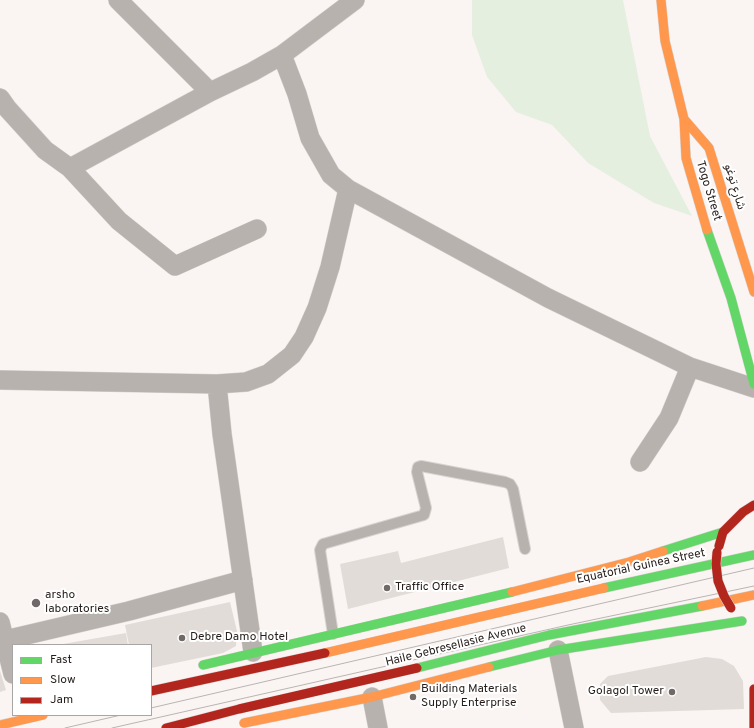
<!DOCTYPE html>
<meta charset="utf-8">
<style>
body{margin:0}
#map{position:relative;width:754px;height:728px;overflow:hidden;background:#faf5f3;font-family:Overpass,sans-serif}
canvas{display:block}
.legend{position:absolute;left:12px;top:644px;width:140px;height:72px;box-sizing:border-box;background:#fff;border:1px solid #a8a5a4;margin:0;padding:5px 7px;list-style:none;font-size:12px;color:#261e1b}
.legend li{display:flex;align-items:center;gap:8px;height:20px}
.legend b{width:20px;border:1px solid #a8a5a4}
</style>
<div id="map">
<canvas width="754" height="728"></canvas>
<ul class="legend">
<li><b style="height:5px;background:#63d668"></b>Fast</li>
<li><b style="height:5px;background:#ff974d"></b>Slow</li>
<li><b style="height:5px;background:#b3261e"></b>Jam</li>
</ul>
</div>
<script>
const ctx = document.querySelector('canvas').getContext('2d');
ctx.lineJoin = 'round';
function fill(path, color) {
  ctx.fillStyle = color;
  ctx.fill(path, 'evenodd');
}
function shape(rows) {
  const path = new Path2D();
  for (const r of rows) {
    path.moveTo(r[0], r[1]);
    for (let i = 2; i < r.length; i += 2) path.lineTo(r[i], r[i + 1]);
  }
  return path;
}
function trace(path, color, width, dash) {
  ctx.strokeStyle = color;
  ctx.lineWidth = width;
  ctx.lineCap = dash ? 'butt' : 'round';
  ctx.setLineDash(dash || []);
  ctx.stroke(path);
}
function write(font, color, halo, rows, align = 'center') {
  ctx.font = font + ' Overpass,"Noto Sans Arabic",sans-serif';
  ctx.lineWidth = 4;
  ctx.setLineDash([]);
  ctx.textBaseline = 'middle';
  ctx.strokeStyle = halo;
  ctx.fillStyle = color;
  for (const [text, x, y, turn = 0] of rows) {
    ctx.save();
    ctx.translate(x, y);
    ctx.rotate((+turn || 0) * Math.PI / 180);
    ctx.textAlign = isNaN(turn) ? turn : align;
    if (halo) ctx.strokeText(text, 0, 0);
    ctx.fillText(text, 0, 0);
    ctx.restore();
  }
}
fill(shape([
 [472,0,623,0,650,136,692,216,654,203,588,163,552,125,516,112,487,77,472,35]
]), '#e5efdf');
fill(shape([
 [503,537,509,568,348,609,340,564,398,551,401,563],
 [230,602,237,631,236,646,223,653,151,668,151,645,129,645,125,625],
 [126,633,128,645,63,645,63,644],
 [706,657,722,659,734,666,743,681,744,709,611,713,600,700,600,684,608,676],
 [0,671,6,690,0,692]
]), '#e2dcd8');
const lane = shape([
 [333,634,320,550,323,544,424,515,426,508,417,472,418,467,421,466,505,482,510,484,513,489,525,549]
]);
const street = shape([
 [118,0,210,92],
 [282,55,297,94,310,138,331,175,348,189,548,298,690,367,754,388],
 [0,98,7,108,45,150,70,168,119,221,175,266,257,229],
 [70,168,210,92,252,72,282,55,355,0],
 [0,380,217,384,246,382,268,374,292,355,304,337,317,308,330,267,348,189],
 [217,384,222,434,253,652],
 [640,462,669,418,690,367],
 [0,622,13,674],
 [5,640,129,611,243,580],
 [558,650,574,728],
 [372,697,378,728]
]);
const fast = shape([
 [707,230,731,298,754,384],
 [663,551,723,532],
 [604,588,754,555],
 [203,665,512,592],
 [489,667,558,650,742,621],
 [417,668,549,635,702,606]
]);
const slow = shape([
 [661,0,665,41,684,119,686,158,707,230],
 [684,119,709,148,754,292],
 [512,592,629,562,663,551],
 [702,606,754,595],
 [325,653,604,588],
 [244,723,372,697,489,667],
 [0,725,43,715]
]);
const jam = shape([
 [719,546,723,532,743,512,754,505],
 [754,689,754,728],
 [151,691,325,653],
 [166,728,239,709,417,668]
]);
trace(lane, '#d7d3d1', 12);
trace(street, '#d7d3d1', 20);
trace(fast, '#d7d3d1', 10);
trace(slow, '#d7d3d1', 10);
trace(jam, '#d7d3d1', 10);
trace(lane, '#b7b2ad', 10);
trace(street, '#b7b2ad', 19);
trace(fast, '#63d668', 9);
trace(slow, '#ff974d', 9);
trace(jam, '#b3261e', 9);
trace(shape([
 [151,708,754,568],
 [65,728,121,715],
 [112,728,568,625,754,586]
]), '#b9b4b2', 1);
const jamBridge = shape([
 [717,552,716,564,718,581,724,596,731,608]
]);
trace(jamBridge, '#d7d3d1', 10, []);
trace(jamBridge, '#b3261e', 9);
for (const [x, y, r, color] of [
 [387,588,4,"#706967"],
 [36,603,5,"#706967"],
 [182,638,4,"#706967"],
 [672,692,4,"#706967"],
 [413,697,4,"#706967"]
]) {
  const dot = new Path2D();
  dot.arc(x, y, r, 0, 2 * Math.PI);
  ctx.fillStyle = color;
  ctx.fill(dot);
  trace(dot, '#fff', 1.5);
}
write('12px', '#261e1b', '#fff', [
 ["شارع توغو",734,187,73],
 ["Togo Street",708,191,73],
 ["Equatorial Guinea Street",641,567,-12],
 ["Haile Gebresellasie Avenue",456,646,-14]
]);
write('12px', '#261e1b', '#fff', [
 ["Traffic Office",395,588],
 ["arsho",45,596],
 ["laboratories",45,610],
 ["Debre Damo Hotel",190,638],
 ["Building Materials",421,690],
 ["Supply Enterprise",421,704],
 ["Golagol Tower",664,692,"right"]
], 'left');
</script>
